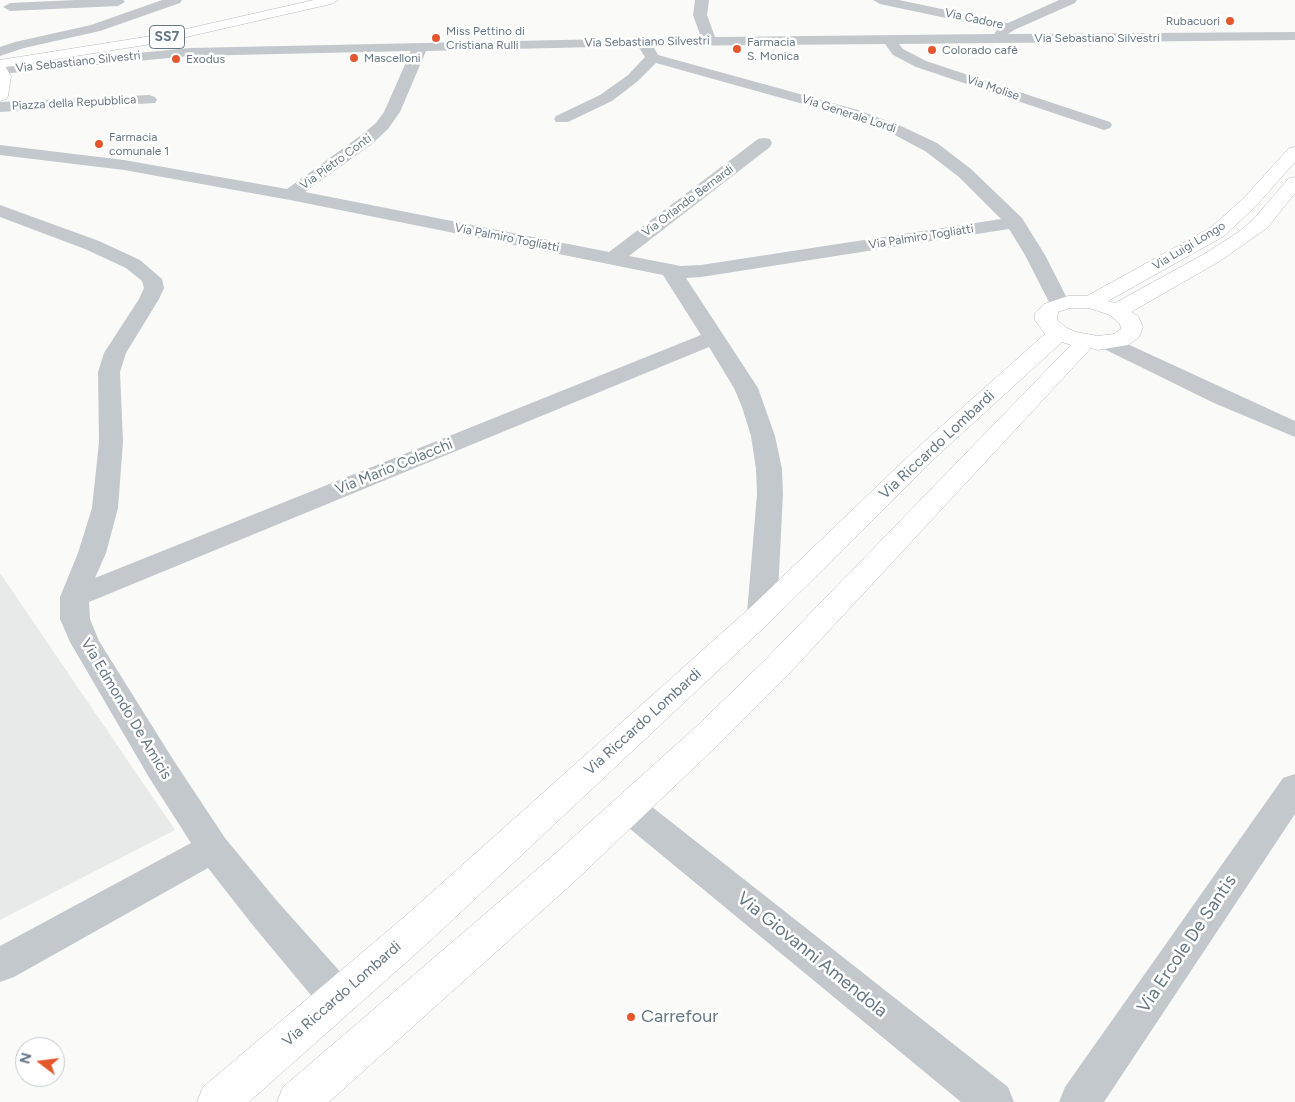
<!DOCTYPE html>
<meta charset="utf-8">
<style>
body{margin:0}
#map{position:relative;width:1295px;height:1102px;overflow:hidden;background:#fafaf8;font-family:Figtree,sans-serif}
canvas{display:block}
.north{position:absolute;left:15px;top:1037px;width:50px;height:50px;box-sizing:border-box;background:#fff;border:1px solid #c1c8cd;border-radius:50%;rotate:285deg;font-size:14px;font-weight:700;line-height:20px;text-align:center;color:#657683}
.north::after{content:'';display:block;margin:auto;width:18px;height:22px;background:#e4572e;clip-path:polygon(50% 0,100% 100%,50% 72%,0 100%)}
</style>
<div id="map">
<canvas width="1295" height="1102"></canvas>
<div class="north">N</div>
</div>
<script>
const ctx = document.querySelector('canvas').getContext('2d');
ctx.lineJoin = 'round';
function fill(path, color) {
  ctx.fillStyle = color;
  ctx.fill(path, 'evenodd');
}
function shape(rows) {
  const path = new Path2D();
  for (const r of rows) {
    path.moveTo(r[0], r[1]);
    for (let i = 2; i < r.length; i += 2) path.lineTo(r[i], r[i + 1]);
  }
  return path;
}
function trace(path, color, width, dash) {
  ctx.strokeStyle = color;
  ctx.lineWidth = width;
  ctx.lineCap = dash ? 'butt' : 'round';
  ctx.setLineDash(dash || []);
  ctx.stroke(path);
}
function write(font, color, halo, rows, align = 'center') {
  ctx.font = font + ' Figtree,sans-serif';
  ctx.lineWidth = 5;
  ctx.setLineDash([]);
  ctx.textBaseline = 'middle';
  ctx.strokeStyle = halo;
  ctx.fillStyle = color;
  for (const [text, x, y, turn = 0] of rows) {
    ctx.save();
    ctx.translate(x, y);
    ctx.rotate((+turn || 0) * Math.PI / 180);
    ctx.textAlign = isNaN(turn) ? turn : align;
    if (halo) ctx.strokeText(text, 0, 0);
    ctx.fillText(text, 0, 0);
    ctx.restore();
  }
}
fill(shape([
 [0,573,175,830,0,920]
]), '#e8e9e9');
const secondary = shape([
 [0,65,5,66,11,76,8,96,6,99,0,101,0,65],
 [1295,147,1295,162,1255,207,1224,236,1108,301,1115,303,1206,253,1237,233,1253,220,1289,178,1295,177,1295,193,1267,228,1220,261,1131,312,1138,316,1143,327,1139,337,1128,345,1098,350,1091,348,786,677,721,742,574,882,329,1102,277,1102,283,1087,548,860,699,724,764,661,1071,345,1062,342,935,458,772,620,429,942,249,1102,197,1102,203,1087,403,918,752,606,917,448,1045,334,1035,320,1035,313,1044,304,1068,296,1087,296,1210,228,1243,199,1289,148,1295,147],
 [1070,308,1089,308,1110,315,1120,324,1121,329,1114,334,1098,336,1076,332,1067,328,1057,320,1058,312,1070,308]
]);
const primary = shape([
 [314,0,338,0,331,4,164,42,0,68,0,60,164,34,314,0]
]);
trace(secondary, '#b3babf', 1);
trace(primary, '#b5babe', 1);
fill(shape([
 [76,0,123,0,125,2,118,6,10,11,3,7,10,3,76,0],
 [162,0,182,0,180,3,100,31,24,48,0,56,0,47,15,42,91,25,162,0],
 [695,0,709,0,707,15,715,37,994,34,998,29,880,4,873,0,899,0,1008,23,1059,0,1077,0,1075,3,1014,30,1008,34,1295,32,1295,40,899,44,903,49,926,61,1110,122,1112,125,1110,128,1104,130,916,67,893,55,885,44,653,46,658,55,858,110,901,126,937,143,971,169,1022,218,1045,255,1070,304,1066,308,1059,310,1052,308,1025,255,1009,229,701,277,686,278,758,388,775,436,782,469,783,494,777,613,772,620,762,623,752,620,747,613,757,494,756,469,751,436,742,407,734,388,709,347,89,602,90,619,99,641,174,761,225,838,277,901,352,985,358,998,352,1011,338,1016,324,1011,251,923,208,868,14,977,0,982,0,946,191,843,150,779,70,642,60,619,60,597,78,553,92,508,99,442,98,372,104,353,139,299,144,288,142,281,126,268,85,249,0,217,0,205,99,241,140,260,162,279,164,288,159,299,126,353,120,372,123,442,118,508,106,553,95,578,701,335,663,275,290,200,124,170,0,155,0,145,124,160,287,189,360,136,376,123,384,112,411,51,190,56,1,74,0,66,190,48,701,37,693,15,695,0],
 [638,46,645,57,628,75,600,95,556,116,554,119,556,122,568,122,612,101,638,81,656,63,846,116,889,132,925,151,959,177,1001,219,701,265,681,266,629,256,770,147,772,143,770,139,764,138,758,139,609,252,305,192,372,144,388,129,400,112,426,51,638,46],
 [149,95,155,97,157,100,155,103,0,112,0,102,149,95],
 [1110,336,1295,421,1295,437,1214,403,1102,348,1099,343,1102,338,1110,336],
 [1295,774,1295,814,1104,1102,1059,1102,1065,1087,1283,778,1295,774],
 [630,795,642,799,1008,1087,1014,1102,961,1102,618,819,613,809,618,799,630,795]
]), '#c3c8cc');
fill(secondary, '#fff');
fill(primary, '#fff');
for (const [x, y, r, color] of [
 [1230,21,5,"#e4572e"],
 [436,38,5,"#e4572e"],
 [737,49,5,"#e4572e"],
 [932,50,5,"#e4572e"],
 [354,58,5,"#e4572e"],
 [176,59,5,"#e4572e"],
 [99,144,5,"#e4572e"],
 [631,1017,5,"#e4572e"]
]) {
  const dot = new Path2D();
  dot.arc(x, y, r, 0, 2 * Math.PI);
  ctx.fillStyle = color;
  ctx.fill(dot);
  trace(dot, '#fff', 2);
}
write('12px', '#657683', '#fff', [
 ["Via Cadore",974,19,12],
 ["Via Sebastiano Silvestri",1097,38],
 ["Via Sebastiano Silvestri",647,42,-1],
 ["Via Sebastiano Silvestri",78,62,-6],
 ["Via Molise",993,88,19],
 ["Piazza della Repubblica",74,103,-3],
 ["Via Generale Lordi",849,114,18],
 ["Via Pietro Conti",336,162,-36],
 ["Via Orlando Bernardi",688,201,-37],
 ["Via Palmiro Togliatti",921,237,-9],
 ["Via Palmiro Togliatti",507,238,11],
 ["Via Luigi Longo",1189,246,-31]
]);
write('12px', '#657683', '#fff', [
 ["Rubacuori",1220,21,"right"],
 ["Miss Pettino di",446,31],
 ["Cristiana Rulli",446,45],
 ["Farmacia",747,42],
 ["S. Monica",747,56],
 ["Colorado cafè",942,50],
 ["Mascelloni",364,58],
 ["Exodus",186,59],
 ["Farmacia",109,137],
 ["comunale 1",109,151]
], 'left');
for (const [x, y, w] of [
 [167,37,35]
]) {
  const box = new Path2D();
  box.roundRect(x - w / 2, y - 11.5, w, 23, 4);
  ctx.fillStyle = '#fff';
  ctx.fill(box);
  trace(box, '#657683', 1);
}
write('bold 14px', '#657683', null, [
 ["SS7",167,37]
]);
write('15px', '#657683', '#fff', [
 ["Via Riccardo Lombardi",937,445,-43],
 ["Via Mario Colacchi",394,467,-22],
 ["Via Edmondo De Amicis",126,709,59],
 ["Via Riccardo Lombardi",643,722,-42],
 ["Via Riccardo Lombardi",342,994,-41]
]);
write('18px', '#657683', '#fff', [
 ["Via Ercole De Santis",1187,944,-56],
 ["Via Giovanni Amendola",812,955,39]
]);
write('18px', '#657683', '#fff', [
 ["Carrefour",641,1017]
], 'left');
</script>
